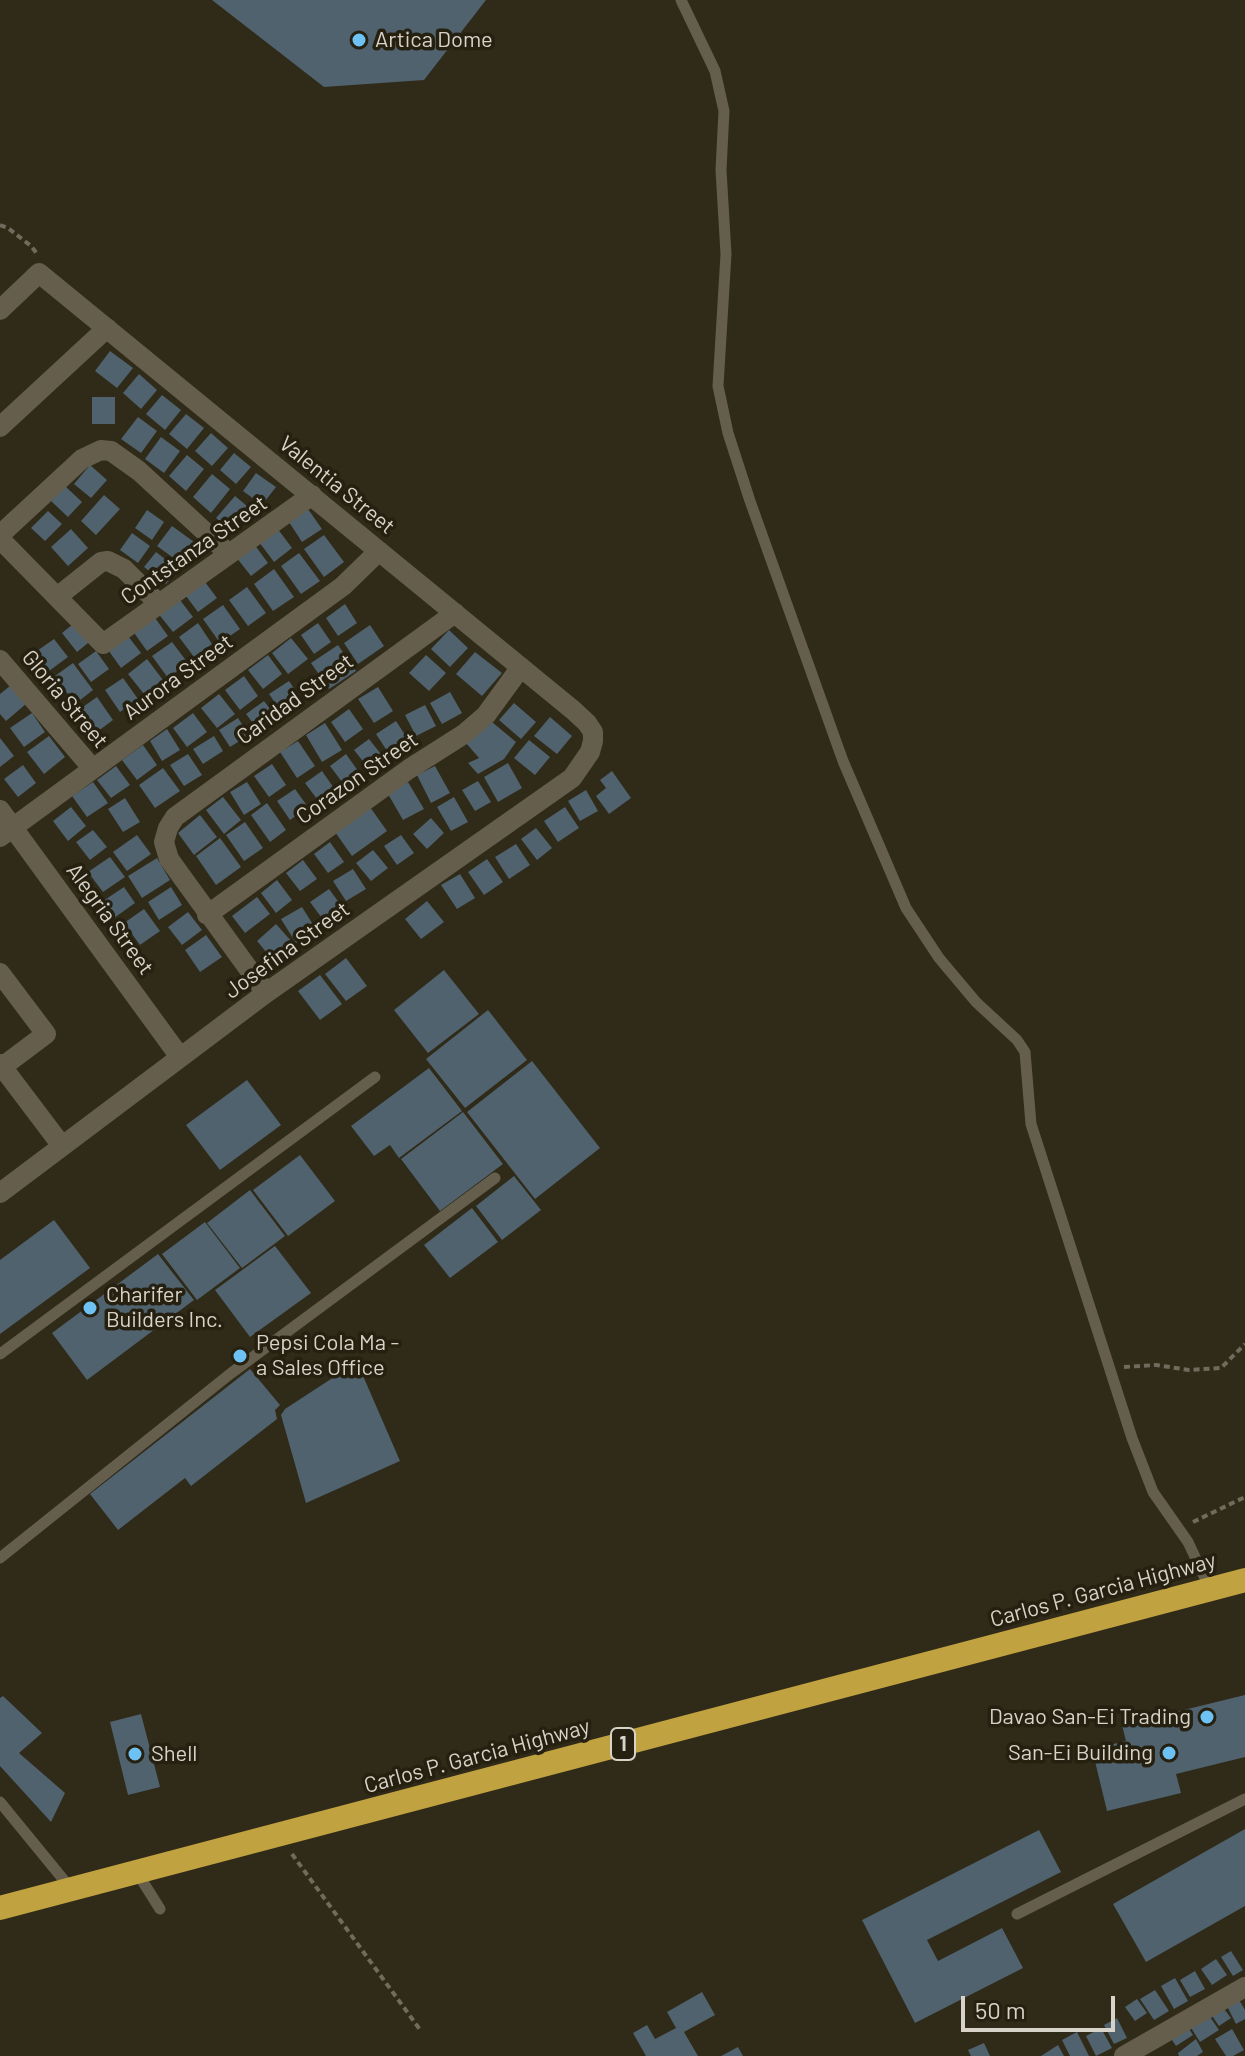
<!DOCTYPE html>
<style>
body{margin:0}
#map{position:relative;width:1245px;height:2056px;overflow:hidden;background:#302a19;font-family:Barlow,sans-serif}
canvas{display:block}
.scale{position:absolute;left:961px;top:1996px;width:154px;height:36px;box-sizing:border-box;border:4px solid #d7d3c8;border-top:0;padding-left:10px;font-size:24px;line-height:28px;white-space:nowrap;color:#d7d3c8;-webkit-text-stroke:6px #262010;paint-order:stroke}
</style>
<div id="map">
<canvas width="1245" height="2056"></canvas>
<div class="scale">50 m</div>
</div>
<script>
const ctx = document.querySelector('canvas').getContext('2d');
ctx.lineJoin = 'round';
function fill(path, color) {
  ctx.fillStyle = color;
  ctx.fill(path, 'evenodd');
}
function shape(rows) {
  const path = new Path2D();
  for (const r of rows) {
    path.moveTo(r[0], r[1]);
    for (let i = 2; i < r.length; i += 2) path.lineTo(r[i], r[i + 1]);
  }
  return path;
}
function trace(path, color, width, dash) {
  ctx.strokeStyle = color;
  ctx.lineWidth = width;
  ctx.lineCap = dash ? 'butt' : 'round';
  ctx.setLineDash(dash || []);
  ctx.stroke(path);
}
function write(font, color, halo, rows, align = 'center') {
  ctx.font = font + ' Barlow,sans-serif';
  ctx.lineWidth = 7;
  ctx.setLineDash([]);
  ctx.textBaseline = 'middle';
  ctx.strokeStyle = halo;
  ctx.fillStyle = color;
  for (const [text, x, y, turn = 0] of rows) {
    ctx.save();
    ctx.translate(x, y);
    ctx.rotate((+turn || 0) * Math.PI / 180);
    ctx.textAlign = isNaN(turn) ? turn : align;
    if (halo) ctx.strokeText(text, 0, 0);
    ctx.fillText(text, 0, 0);
    ctx.restore();
  }
}
fill(shape([
 [212,0,486,0,424,80,324,87],
 [110,351,133,368,117,388,95,371],
 [139,374,157,390,141,409,123,393],
 [162,395,181,410,165,430,146,414],
 [92,397,115,397,115,424,92,424],
 [186,414,204,428,187,449,169,434],
 [138,417,157,431,141,453,121,439],
 [211,433,228,448,212,466,195,451],
 [161,437,180,451,164,473,145,459],
 [234,453,251,467,236,484,220,470],
 [187,455,204,469,186,491,169,476],
 [90,465,107,480,91,498,74,484],
 [256,473,276,487,262,505,243,491],
 [212,474,230,489,211,513,193,497],
 [65,486,82,502,68,517,51,501],
 [104,495,120,509,96,535,81,521],
 [235,496,253,511,234,533,216,518],
 [308,509,322,529,302,542,289,522],
 [147,510,164,522,152,540,135,528],
 [48,511,62,524,45,541,31,528],
 [172,526,201,547,186,567,157,546],
 [277,528,292,548,274,562,259,542],
 [71,529,88,548,68,566,51,547],
 [132,533,150,546,138,563,120,550],
 [324,535,344,562,324,577,304,549],
 [254,544,268,563,251,576,236,557],
 [156,552,178,569,166,584,144,567],
 [299,553,320,581,301,594,281,566],
 [274,569,294,597,273,611,254,584],
 [202,578,217,598,198,612,183,592],
 [247,587,266,613,248,626,229,600],
 [177,596,193,617,173,632,157,612],
 [345,604,357,623,338,636,326,618],
 [223,605,240,629,220,643,203,619],
 [153,615,168,636,147,651,132,630],
 [78,620,93,639,77,652,62,633],
 [198,623,212,644,194,657,179,637],
 [318,623,331,642,314,654,301,635],
 [370,625,384,646,358,664,344,643],
 [449,630,468,648,450,667,431,649],
 [125,632,141,653,121,668,106,647],
 [291,638,308,659,288,674,272,653],
 [54,639,68,657,49,671,34,653],
 [172,642,188,663,168,678,152,656],
 [338,645,356,671,329,689,311,663],
 [96,651,109,669,91,682,78,664],
 [475,652,502,673,482,696,456,674],
 [268,655,282,674,263,689,248,670],
 [426,655,446,673,429,691,409,673],
 [147,659,163,680,144,694,128,674],
 [73,663,93,690,75,704,55,676],
 [244,676,258,696,240,710,225,690],
 [123,678,138,699,120,712,105,690],
 [289,681,302,700,282,713,269,694],
 [10,686,26,704,6,721,0,714,0,694],
 [378,687,393,711,374,723,358,699],
 [450,692,462,713,442,724,430,703],
 [219,694,235,714,217,728,201,708],
 [97,697,113,720,97,732,80,709],
 [264,701,277,718,259,731,246,714],
 [514,703,536,722,521,739,499,720],
 [425,705,436,726,416,736,405,715],
 [349,709,363,729,345,742,331,722],
 [32,713,45,732,24,747,10,728],
 [193,713,207,732,187,747,173,728],
 [550,717,572,736,557,754,534,736],
 [238,718,249,735,230,747,219,730],
 [396,721,411,744,391,757,376,734],
 [492,722,516,742,504,759,478,774,468,763,479,758,466,743],
 [325,723,342,750,322,762,306,735],
 [167,729,180,750,162,761,150,741],
 [49,736,65,757,44,774,27,752],
 [214,736,223,751,203,764,193,749],
 [0,738,14,756,0,767],
 [369,739,384,758,369,769,354,750],
 [529,740,550,757,535,775,514,758],
 [298,741,315,766,297,778,280,752],
 [143,745,157,765,137,780,122,760],
 [188,754,202,775,184,786,170,765],
 [346,754,361,775,345,786,330,766],
 [508,763,522,788,498,802,484,777],
 [272,764,286,785,269,797,254,776],
 [23,765,36,783,18,797,4,779],
 [116,766,130,785,111,798,97,780],
 [435,766,450,793,431,803,417,775],
 [163,768,180,791,155,808,139,785],
 [322,771,336,791,320,803,305,783],
 [612,771,631,798,609,814,596,796,606,788,600,780],
 [478,781,491,802,475,811,462,790],
 [93,782,108,803,87,817,72,796],
 [247,782,261,804,244,815,230,792],
 [408,782,424,809,403,820,388,794],
 [295,789,308,807,290,820,277,801],
 [586,790,598,811,580,821,568,801],
 [223,797,241,820,224,834,206,810],
 [454,797,468,822,451,831,437,807],
 [125,798,140,822,123,832,108,809],
 [267,803,286,830,270,842,251,815],
 [71,807,86,826,68,841,53,821],
 [370,807,387,831,352,856,335,832],
 [565,807,579,828,558,842,544,821],
 [200,815,217,837,194,855,178,833],
 [431,818,444,833,427,849,413,834],
 [245,822,263,848,244,861,226,835],
 [536,828,552,848,537,860,521,839],
 [93,830,107,847,90,860,76,842],
 [137,835,151,854,127,871,113,852],
 [401,835,414,853,397,865,384,846],
 [220,838,241,867,216,885,196,856],
 [330,842,344,862,328,873,314,854],
 [516,844,530,865,509,879,495,857],
 [373,850,388,868,371,881,356,863],
 [110,857,125,877,103,892,88,872],
 [157,858,170,880,142,898,128,876],
 [487,859,503,882,484,895,468,872],
 [303,860,317,879,300,891,286,873],
 [353,869,366,889,346,901,333,881],
 [460,874,475,898,457,909,441,885],
 [277,880,292,900,276,913,261,893],
 [124,887,135,903,114,918,103,901],
 [171,887,182,905,159,920,148,902],
 [329,889,343,908,324,921,310,902],
 [257,897,270,914,245,933,232,916],
 [427,901,444,922,421,939,405,919],
 [302,907,317,931,296,943,281,919],
 [144,909,160,931,140,945,124,923],
 [188,912,202,930,182,945,168,927],
 [276,924,292,942,272,959,257,941],
 [206,935,222,957,200,972,185,950],
 [346,958,367,986,346,1001,325,974],
 [444,970,479,1014,428,1053,394,1010],
 [320,975,342,1004,320,1020,298,991],
 [488,1010,527,1060,465,1108,426,1059],
 [532,1061,600,1148,535,1199,467,1112],
 [429,1068,462,1111,399,1158,390,1145,374,1156,351,1126],
 [247,1080,281,1125,220,1170,186,1125],
 [463,1112,503,1164,440,1211,401,1159],
 [300,1155,335,1201,288,1236,253,1190],
 [514,1176,541,1210,502,1240,476,1206],
 [250,1190,285,1236,242,1268,207,1223],
 [472,1208,498,1242,450,1278,424,1245],
 [54,1220,90,1268,0,1334,0,1260],
 [205,1222,240,1268,197,1300,162,1254],
 [275,1246,311,1293,250,1337,215,1290],
 [158,1254,194,1300,87,1380,52,1333],
 [357,1362,400,1461,306,1503,281,1415,285,1409],
 [250,1369,280,1405,275,1410,277,1419,191,1486,185,1478,118,1530,90,1494],
 [1245,1695,1245,1757,1176,1774,1181,1793,1107,1811,1092,1749,1126,1741,1122,1725],
 [3,1696,42,1733,19,1753,65,1793,51,1822,0,1766,0,1698],
 [141,1714,160,1787,128,1795,110,1722],
 [1245,1829,1245,1906,1146,1962,1113,1904],
 [1039,1830,1061,1872,927,1940,938,1961,1002,1928,1023,1968,915,2023,862,1920],
 [1231,1951,1243,1970,1233,1976,1221,1957],
 [1216,1959,1227,1975,1212,1985,1201,1969],
 [1195,1971,1205,1989,1190,1997,1180,1980],
 [1175,1978,1188,2001,1174,2009,1161,1986],
 [1155,1990,1169,2011,1154,2020,1140,1999],
 [702,1992,715,2015,684,2032,698,2056,646,2056,633,2033,647,2025,655,2039,676,2028,667,2012],
 [1238,1998,1245,2010,1245,2019,1236,2024,1226,2004],
 [1137,1999,1147,2013,1135,2021,1125,2007],
 [1221,2005,1231,2018,1219,2026,1210,2013],
 [1206,2011,1219,2030,1200,2042,1188,2023],
 [1117,2018,1127,2038,1114,2044,1104,2025],
 [1185,2023,1193,2035,1176,2046,1168,2034],
 [1101,2028,1112,2048,1096,2056,1086,2036],
 [1232,2029,1244,2050,1233,2056,1226,2056,1215,2039],
 [1077,2032,1089,2056,1070,2056,1062,2040],
 [1196,2039,1203,2052,1197,2056,1179,2056,1178,2053],
 [984,2043,990,2056,971,2056,968,2050],
 [1058,2045,1064,2056,1041,2056],
 [738,2047,743,2056,721,2056]
]), '#4f626e');
trace(shape([
 [0,225,8,228,31,246,38,255],
 [1124,1367,1156,1365,1189,1370,1221,1368,1245,1344],
 [1193,1522,1245,1497],
 [292,1854,421,2031]
]), '#706b5c', 4, [6, 4]);
trace(shape([
 [681,0,715,71,724,111,721,170,726,254,718,386,728,433,750,501,843,761,906,908,939,958,976,1002,1017,1040,1025,1052,1031,1124,1132,1438,1153,1492,1188,1542,1210,1589],
 [0,1354,375,1077],
 [0,1558,230,1374,495,1178],
 [0,1802,72,1890],
 [138,1874,160,1909],
 [1017,1914,1245,1799]
]), '#655e4c', 11);
trace(shape([
 [0,310,39,273,573,710,587,723,593,732,593,741,590,752,572,778,266,993,0,1193],
 [0,427,107,328],
 [0,535,82,459,101,450,111,451,139,471,229,554],
 [0,539,103,644,312,495],
 [57,597,101,562,108,561,124,569,159,604],
 [0,660,93,769],
 [0,810,180,1057],
 [0,837,343,586,379,551],
 [207,915,409,769,464,734,486,715,521,667],
 [0,973,46,1034,2,1067],
 [266,993,169,859,164,842,168,828,175,817,455,613],
 [0,1064,62,1146],
 [1124,2056,1245,1987]
]), '#655e4c', 20);
trace(shape([
 [0,1908,1245,1580]
]), '#c1a241', 24);
for (const [x, y, r, color] of [
 [359,40,8,"#6dc2f3"],
 [90,1308,8,"#6dc2f3"],
 [240,1356,8,"#6dc2f3"],
 [1207,1717,8,"#6dc2f3"],
 [1169,1753,8,"#6dc2f3"],
 [135,1754,8,"#6dc2f3"]
]) {
  const dot = new Path2D();
  dot.arc(x, y, r, 0, 2 * Math.PI);
  ctx.fillStyle = color;
  ctx.fill(dot);
  trace(dot, '#262010', 3);
}
for (const [x, y, w] of [
 [623,1744,24]
]) {
  const box = new Path2D();
  box.roundRect(x - w / 2, y - 16, w, 32, 6);
  ctx.fillStyle = '#262010';
  ctx.fill(box);
  trace(box, '#d7d3c8', 2);
}
write('bold 20px', '#d7d3c8', null, [
 ["1",623,1744]
]);
write('22px', '#d7d3c8', '#262010', [
 ["Artica Dome",375,40],
 ["Charifer",106,1295],
 ["Builders Inc.",106,1320],
 ["Pepsi Cola Ma -",256,1343],
 ["a Sales Office",256,1368],
 ["Davao San-Ei Trading",1191,1717,"right"],
 ["San-Ei Building",1153,1753,"right"],
 ["Shell",151,1754]
], 'left');
write('22px', '#d7d3c8', '#262010', [
 ["Valentia Street",337,485,39],
 ["Contstanza Street",194,550,-35],
 ["Aurora Street",178,677,-36],
 ["Gloria Street",65,699,50],
 ["Caridad Street",295,699,-36],
 ["Corazon Street",357,778,-35],
 ["Alegria Street",110,919,54],
 ["Josefina Street",287,950,-36],
 ["Carlos P. Garcia Highway",1103,1590,-15],
 ["Carlos P. Garcia Highway",477,1756,-15]
]);
</script>
